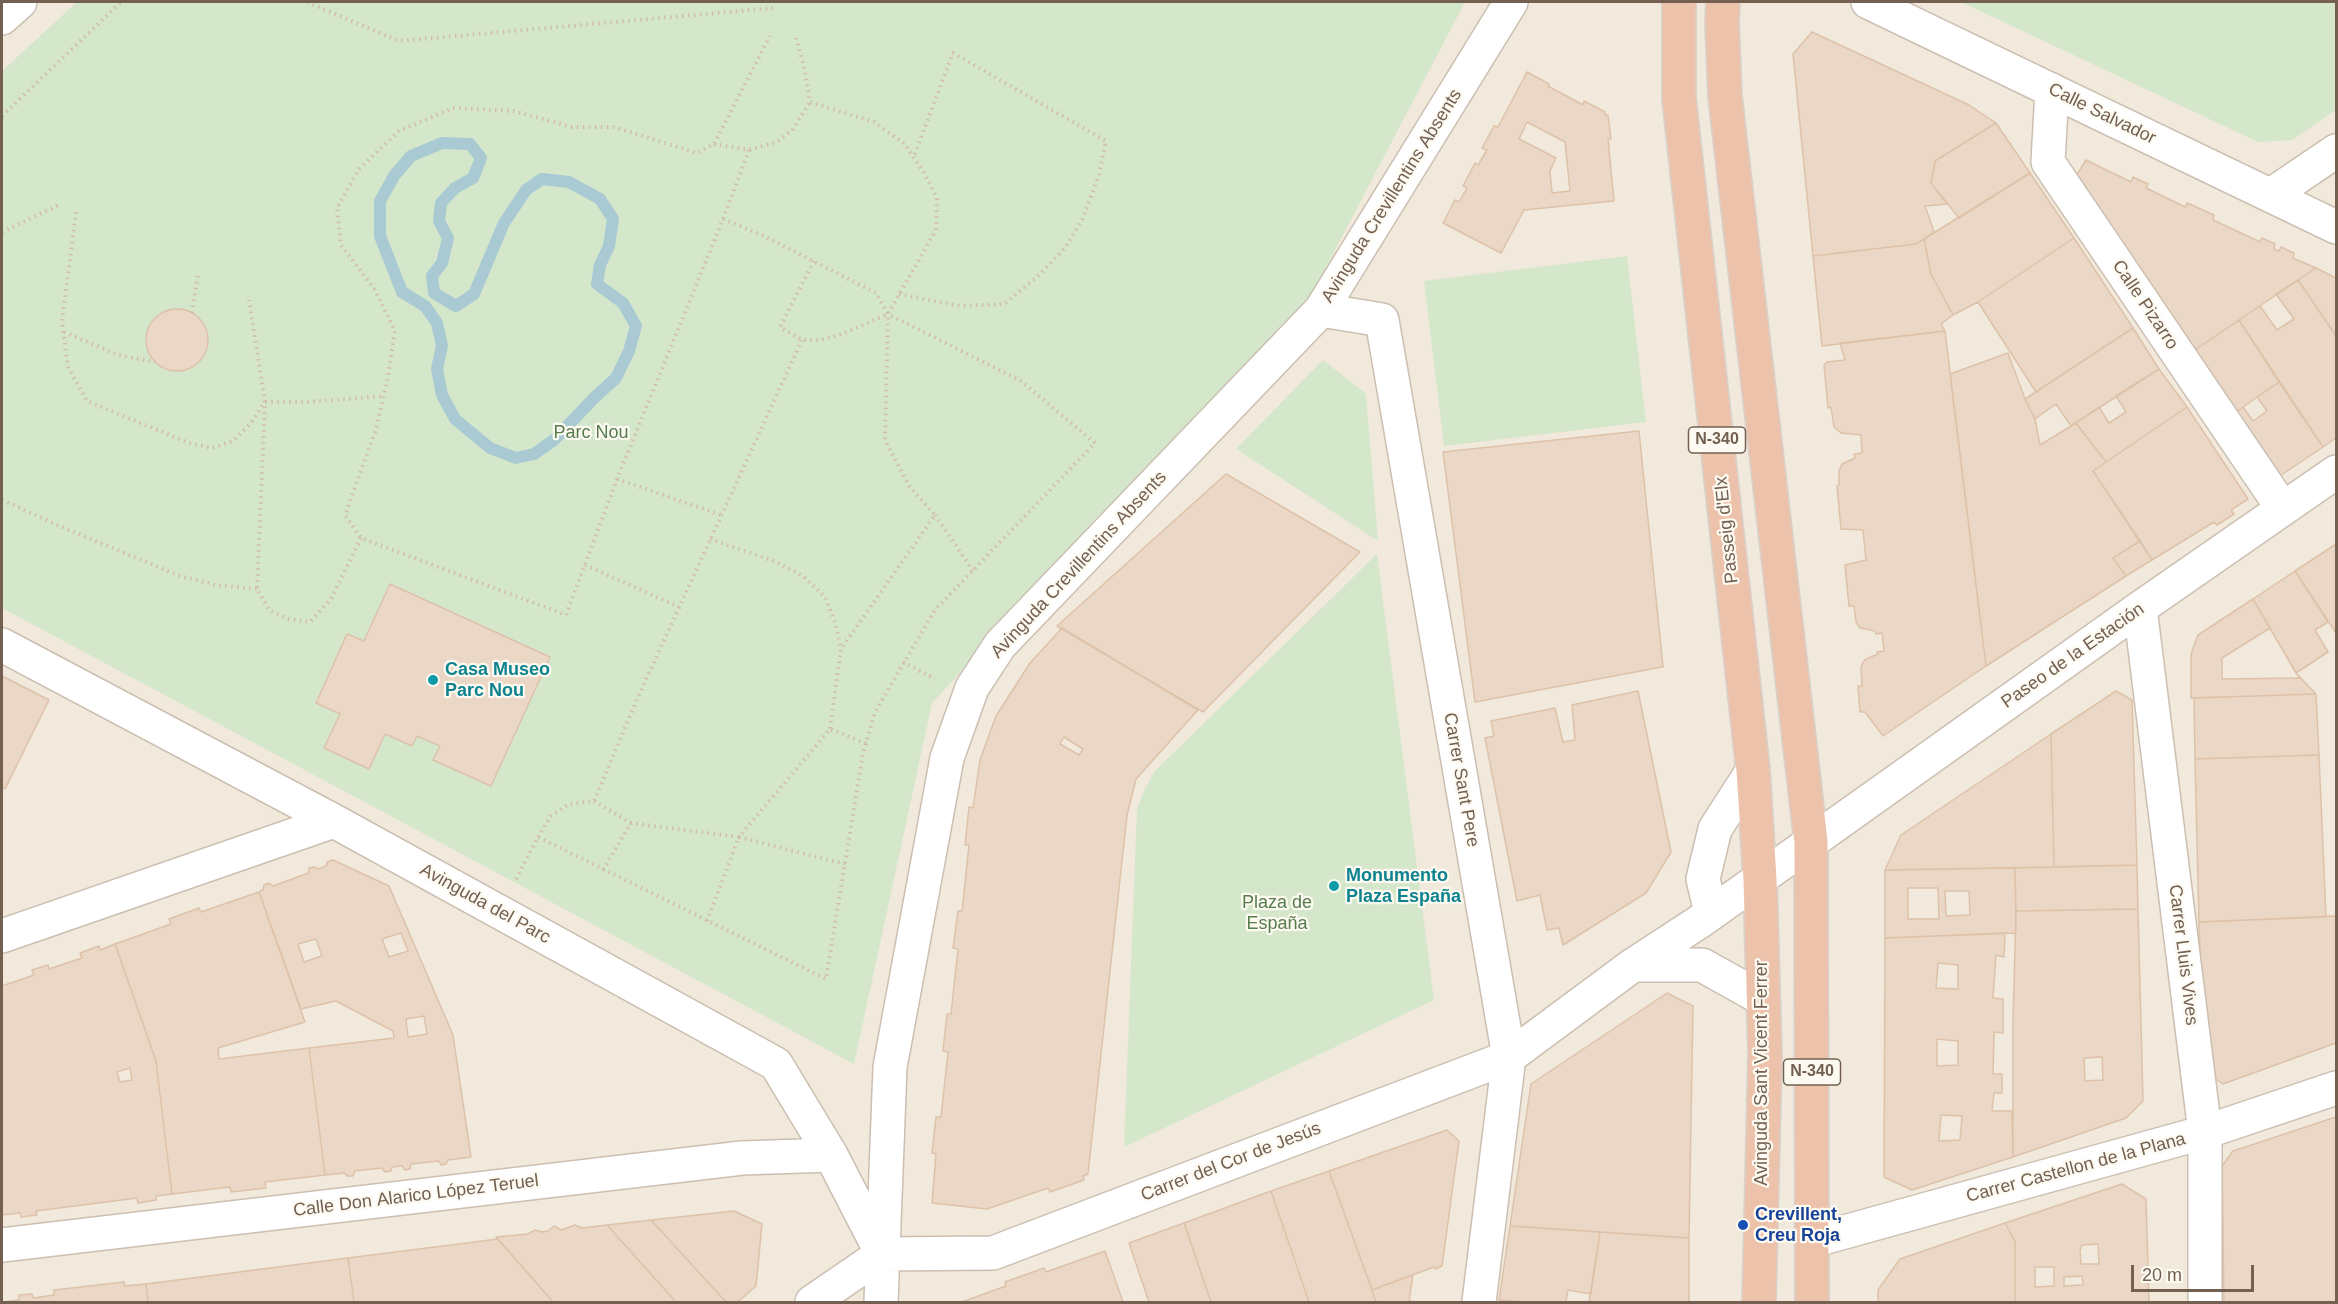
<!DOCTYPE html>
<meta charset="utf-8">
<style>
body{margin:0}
#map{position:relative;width:2338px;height:1304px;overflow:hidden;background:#fbf6ec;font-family:Helvetica,sans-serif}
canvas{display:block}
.frame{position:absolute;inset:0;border:3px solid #736051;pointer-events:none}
.scale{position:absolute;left:2131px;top:1265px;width:123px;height:27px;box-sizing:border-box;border:3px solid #736051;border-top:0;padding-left:8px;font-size:18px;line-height:21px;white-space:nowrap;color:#736051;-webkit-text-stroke:4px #fdfaf2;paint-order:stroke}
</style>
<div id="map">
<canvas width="2338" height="1304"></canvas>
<div class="frame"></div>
<div class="scale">20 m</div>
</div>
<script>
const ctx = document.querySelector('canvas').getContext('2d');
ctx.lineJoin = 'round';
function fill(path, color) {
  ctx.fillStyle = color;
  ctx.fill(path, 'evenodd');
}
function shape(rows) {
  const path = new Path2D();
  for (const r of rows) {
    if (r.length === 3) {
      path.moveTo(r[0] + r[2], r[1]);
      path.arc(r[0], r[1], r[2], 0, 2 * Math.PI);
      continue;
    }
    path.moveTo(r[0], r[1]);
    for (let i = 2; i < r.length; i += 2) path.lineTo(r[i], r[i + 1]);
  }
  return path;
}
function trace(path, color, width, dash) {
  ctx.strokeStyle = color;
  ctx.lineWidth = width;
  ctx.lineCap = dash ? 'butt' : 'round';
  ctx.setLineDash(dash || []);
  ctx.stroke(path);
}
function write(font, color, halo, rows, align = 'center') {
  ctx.font = font + ' Helvetica,sans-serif';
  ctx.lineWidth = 4.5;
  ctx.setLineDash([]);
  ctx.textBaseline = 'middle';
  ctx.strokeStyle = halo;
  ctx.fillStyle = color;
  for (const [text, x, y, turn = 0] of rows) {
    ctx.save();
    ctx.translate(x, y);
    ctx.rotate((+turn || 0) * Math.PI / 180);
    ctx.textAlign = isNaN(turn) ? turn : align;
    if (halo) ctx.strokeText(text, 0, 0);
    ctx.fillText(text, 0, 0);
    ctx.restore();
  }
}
fill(shape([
 [2,2,2336,2,2336,1302,2,1302]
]), '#f1e9db');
fill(shape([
 [77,2,1465,2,1312,294,932,703,854,1064,2,608,2,71],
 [1961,2,2336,2,2336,110,2292,140,2258,142],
 [1627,256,1646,422,1444,446,1424,281],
 [1323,360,1366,394,1378,541,1236,449],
 [1377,554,1434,1000,1124,1147,1137,809,1144,791,1154,772]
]), '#d4e7cb');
trace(shape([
 [442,143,470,144,481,158,473,178,455,188,441,203,439,221,448,238,442,263,432,276,434,293,456,306,474,294,504,223,526,190,542,179,569,182,600,199,613,219,609,246,600,265,597,284,623,303,636,326,629,351,616,378,595,397,554,440,534,454,516,458,490,448,455,419,442,395,437,369,442,346,437,323,425,306,402,292,380,236,380,201,394,176,411,156,442,143]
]), '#a9c9d3', 12);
const building = shape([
 [1812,32,1969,105,1996,123,1935,161,1931,183,1947,204,1925,206,1934,232,1916,244,1813,256,1793,54,1812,32],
 [1527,72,1549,84,1548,86,1583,105,1584,101,1605,112,1605,115,1608,115,1611,139,1608,139,1614,201,1524,210,1501,253,1443,223,1455,200,1459,202,1467,188,1463,186,1475,163,1478,165,1487,150,1482,148,1494,126,1498,127,1527,72],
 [1527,122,1565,142,1570,191,1552,193,1550,171,1556,158,1519,139,1527,122],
 [1996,123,2030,173,1959,218,1931,183,1935,161,1996,123],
 [2086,160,2131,182,2133,177,2148,184,2146,188,2185,207,2187,203,2214,215,2213,220,2260,242,2262,238,2275,244,2274,249,2279,251,2281,247,2294,253,2293,258,2316,268,2192,352,2076,176,2086,160],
 [2030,173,2074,238,1978,302,1953,315,1931,274,1924,239,2030,173],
 [2074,238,2133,328,2036,392,1978,302,2074,238],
 [1924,239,1931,274,1953,315,1941,324,1945,331,1822,346,1813,256,1916,244,1924,239],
 [2316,268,2336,278,2336,336,2298,280,2316,268],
 [2298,280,2336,336,2336,438,2323,447,2239,320,2260,306,2277,330,2294,319,2276,294,2298,280],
 [177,340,31],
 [2239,320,2279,382,2233,414,2192,352,2239,320],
 [2133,328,2159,369,2071,426,2056,404,2035,419,2025,399,2133,328],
 [1945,331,1986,666,1883,736,1865,712,1860,712,1858,686,1862,686,1861,668,1863,662,1866,659,1878,654,1877,652,1884,651,1882,633,1876,634,1875,631,1860,628,1856,622,1854,606,1849,606,1845,565,1866,560,1863,530,1841,529,1837,486,1839,485,1839,471,1842,464,1855,458,1854,454,1862,453,1861,435,1841,433,1834,427,1831,407,1828,408,1824,365,1827,362,1845,360,1840,343,1945,331],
 [2008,353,2025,399,2035,419,2040,445,2076,423,2106,462,2093,471,2140,541,2113,558,2126,576,1986,666,1950,374,2008,353],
 [2159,369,2187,407,2106,462,2076,423,2099,407,2109,423,2126,412,2116,396,2159,369],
 [2279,382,2323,447,2277,478,2233,414,2243,407,2253,421,2267,411,2257,397,2279,382],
 [2187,407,2248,499,2231,510,2234,514,2217,525,2214,522,2152,560,2093,471,2187,407],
 [1639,431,1663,667,1662,666,1662,667,1475,702,1443,452,1639,431],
 [1226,474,1360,552,1203,712,1057,626,1226,474],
 [2140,541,2152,560,2126,576,2113,558,2140,541],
 [2336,544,2336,633,2295,571,2336,544],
 [2295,571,2328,622,2315,630,2328,652,2296,673,2253,599,2295,571],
 [390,584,550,657,491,786,433,760,440,746,417,736,412,746,385,734,369,769,324,748,340,714,316,703,347,634,364,641,390,584],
 [2253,599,2270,628,2222,658,2222,679,2300,678,2296,673,2316,694,2191,698,2191,654,2198,635,2253,599],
 [1062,628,1198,710,1136,779,1127,815,1088,1174,1083,1176,1084,1180,1050,1192,1048,1188,987,1209,932,1203,936,1154,932,1153,936,1117,941,1117,948,1052,943,1051,947,1014,951,1014,958,949,953,948,958,911,962,911,969,845,965,845,969,807,973,808,980,760,996,716,1030,663,1062,628],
 [1064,737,1083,749,1079,755,1060,744,1064,737],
 [2,676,49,700,5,789,2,787,2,676],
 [1638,691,1671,852,1646,893,1563,945,1559,928,1547,930,1540,895,1517,901,1485,738,1494,736,1491,721,1555,708,1563,742,1575,740,1572,705,1638,691],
 [2116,691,2132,700,2137,865,2054,867,2051,734,2116,691],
 [2316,694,2319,755,2195,759,2194,698,2316,694],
 [2051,734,2054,867,1885,870,1901,835,2051,734],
 [2319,755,2326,917,2199,922,2195,759,2319,755],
 [333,860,389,886,453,1035,471,1157,448,1160,446,1164,441,1165,439,1161,411,1164,410,1169,405,1170,402,1166,392,1167,391,1171,385,1172,382,1168,355,1171,353,1176,347,1176,345,1173,325,1175,309,1048,394,1038,393,1031,336,1001,301,1009,259,892,263,890,264,885,269,883,273,886,303,875,309,873,309,868,315,867,318,869,326,866,327,862,333,860],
 [401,933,408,951,389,957,382,939,401,933],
 [316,939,322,956,304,962,298,944,316,939],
 [424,1016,427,1034,408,1037,406,1019,424,1016],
 [2137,865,2138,909,2016,911,2015,868,2137,865],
 [2015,868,2016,933,1885,938,1885,870,2015,868],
 [1908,888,1938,888,1939,919,1908,919,1908,888],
 [1945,891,1969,891,1970,915,1946,916,1945,891],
 [259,892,305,1022,218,1048,219,1059,309,1048,325,1175,265,1182,266,1188,231,1192,230,1187,172,1194,156,1061,115,944,171,924,169,919,199,908,201,912,259,892],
 [2138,909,2143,1101,2126,1118,2013,1157,2013,1021,2016,911,2138,909],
 [2102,1057,2103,1080,2085,1081,2084,1058,2102,1057],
 [2336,916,2336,1043,2223,1084,2204,1071,2199,922,2336,916],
 [2005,933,2004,957,1996,955,1993,998,2003,999,2003,1033,1994,1032,1993,1074,2002,1074,2002,1093,1994,1093,1992,1111,2012,1111,2013,1157,1912,1190,1884,1177,1885,938,2005,933],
 [1938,963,1958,965,1958,989,1936,988,1938,963],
 [1937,1039,1958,1041,1958,1065,1937,1066,1937,1039],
 [1941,1115,1962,1116,1960,1140,1939,1141,1941,1115],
 [115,944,156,1061,172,1194,156,1196,156,1200,138,1203,137,1198,36,1211,37,1215,21,1217,20,1213,2,1215,2,986,34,975,32,970,48,965,49,969,82,958,80,953,99,946,100,950,115,944],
 [130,1068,132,1080,120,1082,117,1072,130,1068],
 [1667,993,1693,1006,1689,1238,1510,1226,1531,1084,1667,993],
 [2336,1117,2336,1302,2224,1302,2222,1166,2233,1151,2336,1117],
 [1447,1130,1459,1141,1442,1266,1435,1269,1434,1267,1372,1290,1329,1171,1447,1130],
 [1329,1171,1372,1290,1376,1302,1309,1302,1271,1191,1329,1171],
 [2122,1184,2146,1199,2149,1302,2015,1302,2015,1242,2005,1223,2122,1184],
 [2098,1244,2099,1264,2081,1264,2080,1251,2082,1245,2098,1244],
 [2035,1267,2054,1267,2054,1286,2035,1287,2035,1267],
 [2082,1276,2083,1285,2064,1286,2064,1277,2082,1276],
 [1271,1191,1309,1302,1211,1302,1184,1223,1271,1191],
 [734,1211,762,1224,756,1286,738,1302,726,1302,651,1220,734,1211],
 [651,1220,726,1302,676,1302,607,1225,651,1220],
 [1184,1223,1211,1302,1149,1302,1129,1243,1184,1223],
 [2005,1223,2015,1242,2015,1302,1878,1302,1878,1290,1900,1259,2005,1223],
 [575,1225,582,1228,607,1225,676,1302,553,1302,496,1237,528,1234,535,1230,542,1232,548,1231,554,1226,561,1230,575,1225],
 [1510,1226,1600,1232,1591,1294,1568,1290,1566,1302,1522,1302,1499,1300,1510,1226],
 [1600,1232,1689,1238,1689,1302,1589,1302,1600,1232],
 [498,1239,553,1302,354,1302,348,1258,498,1239],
 [1105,1251,1123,1302,962,1302,1006,1286,1005,1282,1044,1268,1046,1272,1105,1251],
 [348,1258,354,1302,148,1302,146,1284,348,1258],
 [1413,1275,1409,1301,1419,1302,1376,1302,1372,1290,1413,1275],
 [124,1282,125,1286,146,1284,148,1302,2,1302,19,1300,19,1295,32,1294,33,1298,54,1295,54,1290,124,1282]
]);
fill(building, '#ebd7c5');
trace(building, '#ddc2a9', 1.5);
const minor = shape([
 [1868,2,2336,227],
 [2,18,20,2],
 [2052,90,2048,162,2283,509],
 [2271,195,2336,151],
 [1321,310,1382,320,1509,1057,1479,1302],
 [2140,608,2205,1132,2205,1302],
 [2,645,334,821,776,1064,831,1155,881,1252],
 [1711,913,1703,879,1715,829,1753,770],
 [2,936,334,821],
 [1633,965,1702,965,1763,999],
 [1812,1241,2205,1132,2336,1088],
 [2,1245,742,1158,831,1155],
 [812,1302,882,1254,993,1253,1509,1057,1633,965,1699,922,2140,608,2336,472],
 [881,1302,890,1067,947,758,972,688,1000,645,1321,310,1511,2]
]);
const highway = shape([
 [1679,2,1679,98,1753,770,1760,879,1765,1056,1759,1302],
 [1723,2,1722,23,1725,96,1811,842,1812,1302]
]);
trace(minor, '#ccbfb2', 36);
trace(highway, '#d8d2ce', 36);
trace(shape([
 [307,2,399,41,774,8],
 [796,38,804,66,810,102,874,122,905,144,924,173,937,198,936,230,888,314,885,440,909,486,935,515,841,649],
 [2,116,121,2],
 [714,144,749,150,777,142,793,129,810,102],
 [749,150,723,219,617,479,566,615,361,538,345,515,375,432,387,382,395,331,375,290,341,245,337,208,359,169,399,131,453,108,514,111,572,127,614,127,697,153,714,144,770,36],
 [76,212,62,321,68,367,87,401,189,443,212,448,233,441,251,423,265,402,249,300],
 [2,232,61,204],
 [814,261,780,327,802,340,820,340,842,334,888,314],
 [899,294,960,306,1004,304,1037,277,1065,248,1082,220,1099,175,1106,141,953,53,914,156],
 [192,313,198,274],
 [64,332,118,355,155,362],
 [617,479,721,515],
 [2,500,64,528,180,576,216,585,257,589],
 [935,515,974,572],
 [361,538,331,599,310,622,288,619,269,610,257,589,265,402,308,402,384,396],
 [710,539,774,561,803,576,825,597,835,622,841,649,830,729],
 [585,565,679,607],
 [903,662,935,679],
 [594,801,631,823],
 [538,837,551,816,569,804,594,801,638,697,802,340],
 [603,870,631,823,739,837,830,729,867,744],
 [516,879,538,837,826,979,863,753,875,712,935,610,1095,443,1021,381,888,314,876,293,764,236,723,219],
 [707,921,739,837,845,864]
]), '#d2bda9', 4, [1.5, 4.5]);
trace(minor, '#fff', 33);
trace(highway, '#edc2ab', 33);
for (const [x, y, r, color] of [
 [433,680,6,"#0f9aa8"],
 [1334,886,6,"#0f9aa8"],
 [1743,1225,6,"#1a4fb4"]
]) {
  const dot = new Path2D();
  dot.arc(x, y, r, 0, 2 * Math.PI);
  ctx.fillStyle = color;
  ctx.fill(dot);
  trace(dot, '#fdfaf2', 2);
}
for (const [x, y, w] of [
 [1717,440,57],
 [1812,1072,57]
]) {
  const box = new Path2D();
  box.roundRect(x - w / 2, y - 13, w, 26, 4.5);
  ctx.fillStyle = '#fdfaf2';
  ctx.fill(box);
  trace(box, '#736051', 1.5);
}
write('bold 16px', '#736051', null, [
 ["N-340",1717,440],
 ["N-340",1812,1072]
]);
write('18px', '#736051', '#fdfaf2', [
 ["Calle Salvador",2102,114,26],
 ["Avinguda Crevillentins Absents",1392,196,-58],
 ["Calle Pizarro",2145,305,56],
 ["Passeig d'Elx",1727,530,-96],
 ["Avinguda Crevillentins Absents",1079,565,-47],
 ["Paseo de la Estación",2073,656,-35],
 ["Carrer Sant Pere",1461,780,80],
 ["Avinguda del Parc",485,904,29],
 ["Carrer Lluis Vives",2183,955,83],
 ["Avinguda Sant Vicent Ferrer",1762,1073,-90],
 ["Carrer del Cor de Jesús",1231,1162,-21],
 ["Carrer Castellon de la Plana",2076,1168,-15],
 ["Calle Don Alarico López Teruel",416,1196,-7]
]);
write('18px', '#577d4e', '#fdfaf2', [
 ["Parc Nou",591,433],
 ["Plaza de",1277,903],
 ["España",1277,924]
]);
write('bold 18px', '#0d838f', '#fdfaf2', [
 ["Casa Museo",445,670],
 ["Parc Nou",445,691],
 ["Monumento",1346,876],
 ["Plaza España",1346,897]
], 'left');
write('bold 18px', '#164399', '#fdfaf2', [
 ["Crevillent,",1755,1215],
 ["Creu Roja",1755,1236]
], 'left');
</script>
